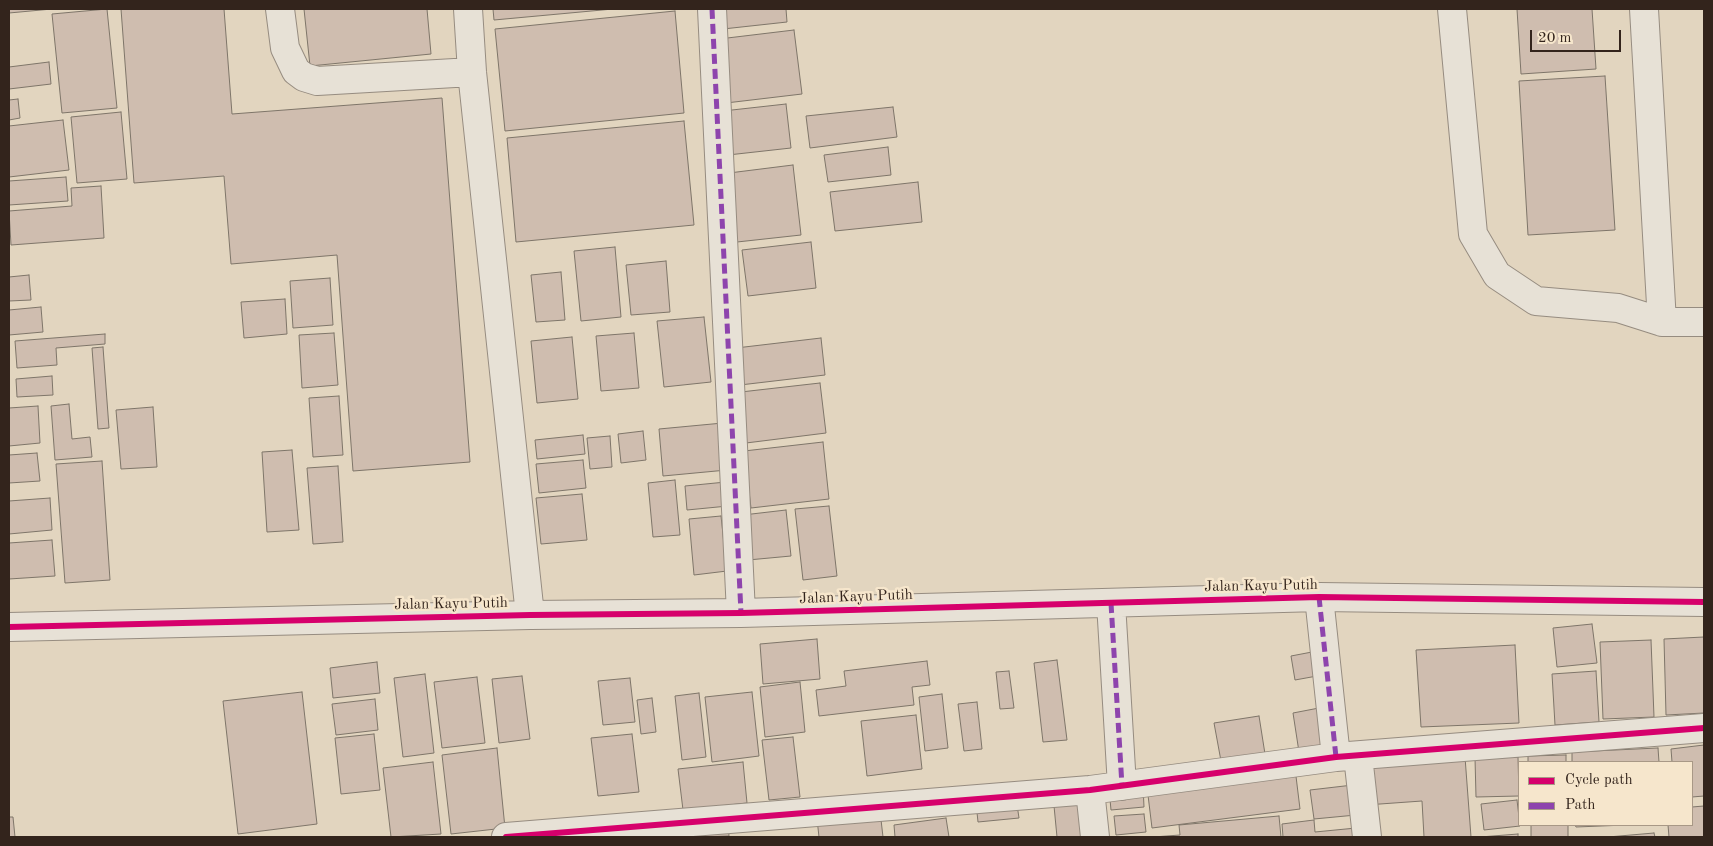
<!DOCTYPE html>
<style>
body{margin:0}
#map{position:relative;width:1713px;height:846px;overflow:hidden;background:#e2d5bf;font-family:"Old Standard TT",serif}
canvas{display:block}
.frame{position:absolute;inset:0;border:10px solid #33241c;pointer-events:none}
.legend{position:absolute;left:1518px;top:761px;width:175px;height:65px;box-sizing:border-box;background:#f6e6cc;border:1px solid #a89886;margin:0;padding:6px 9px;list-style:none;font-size:15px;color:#33241c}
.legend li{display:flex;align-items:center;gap:10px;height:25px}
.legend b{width:25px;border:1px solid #a89886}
.scale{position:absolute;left:1530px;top:30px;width:91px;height:22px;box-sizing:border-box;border:2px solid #33241c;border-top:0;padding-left:6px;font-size:15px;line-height:18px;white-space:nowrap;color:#33241c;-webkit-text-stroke:4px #f6e6cc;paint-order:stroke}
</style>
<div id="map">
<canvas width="1713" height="846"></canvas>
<div class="frame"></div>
<ul class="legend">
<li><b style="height:6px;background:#d6006c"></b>Cycle path</li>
<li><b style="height:6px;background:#8e44ad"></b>Path</li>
</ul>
<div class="scale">20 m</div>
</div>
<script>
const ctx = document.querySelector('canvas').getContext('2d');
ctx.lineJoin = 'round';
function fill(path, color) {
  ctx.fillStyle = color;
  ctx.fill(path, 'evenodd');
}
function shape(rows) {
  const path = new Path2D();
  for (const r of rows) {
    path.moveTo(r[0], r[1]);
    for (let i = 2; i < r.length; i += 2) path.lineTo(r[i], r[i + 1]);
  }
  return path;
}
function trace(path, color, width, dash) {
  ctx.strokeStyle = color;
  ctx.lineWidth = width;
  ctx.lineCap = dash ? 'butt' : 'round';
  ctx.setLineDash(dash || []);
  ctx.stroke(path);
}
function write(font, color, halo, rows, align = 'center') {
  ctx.font = font + ' "Old Standard TT",serif';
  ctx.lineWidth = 5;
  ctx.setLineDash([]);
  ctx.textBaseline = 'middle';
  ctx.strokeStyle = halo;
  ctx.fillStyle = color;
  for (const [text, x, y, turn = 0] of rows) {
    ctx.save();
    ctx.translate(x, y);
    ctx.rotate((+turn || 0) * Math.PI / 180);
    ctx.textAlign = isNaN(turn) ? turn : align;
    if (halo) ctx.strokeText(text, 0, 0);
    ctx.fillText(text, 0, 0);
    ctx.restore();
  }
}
const building = shape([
 [9,9,52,9,9,13,9,9],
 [107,9,117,108,62,113,52,14,107,9],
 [121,9,224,9,232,114,442,98,470,462,353,471,337,255,231,264,224,176,134,183,121,9],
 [304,9,427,9,431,54,310,66,304,9],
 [493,9,613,9,494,20,493,9],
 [720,9,786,9,787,22,723,29,720,9],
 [1517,9,1592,9,1596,69,1521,74,1517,9],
 [675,11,684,113,505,131,495,29,675,11],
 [794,30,802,94,726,103,719,39,794,30],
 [49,62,51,84,9,89,9,67,49,62],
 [1605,76,1615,230,1528,235,1519,81,1605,76],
 [18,99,20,118,9,120,9,100,18,99],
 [786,104,791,148,728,155,723,111,786,104],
 [893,107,897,137,810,148,806,116,893,107],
 [121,112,127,179,77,183,71,117,121,112],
 [63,120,69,170,9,177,9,126,63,120],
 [684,121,694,225,516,242,507,138,684,121],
 [888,147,891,175,828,182,824,155,888,147],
 [793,165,801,235,737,242,729,173,793,165],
 [66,177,68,201,9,205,9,181,66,177],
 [918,182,922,222,835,231,830,192,918,182],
 [101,186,104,238,11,245,9,211,72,206,71,188,101,186],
 [811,242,816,288,748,296,742,250,811,242],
 [615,247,621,317,581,321,574,251,615,247],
 [666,261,670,312,631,315,626,265,666,261],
 [561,272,565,320,536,322,531,275,561,272],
 [29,275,31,300,9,301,9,277,29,275],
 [330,278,333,325,293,328,290,281,330,278],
 [285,299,287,334,244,338,241,302,285,299],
 [41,307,43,332,9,335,9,310,41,307],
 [704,317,711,382,664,387,657,321,704,317],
 [334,333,338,385,302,388,299,335,334,333],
 [634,333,639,388,601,391,596,336,634,333],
 [105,334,105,344,56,348,57,365,17,368,15,341,105,334],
 [572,337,578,399,537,403,531,341,572,337],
 [821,338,825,375,740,385,736,348,821,338],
 [103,347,109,428,98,429,92,348,103,347],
 [52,376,53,395,17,397,16,379,52,376],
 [820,383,826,433,738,444,732,393,820,383],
 [339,396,343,455,313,457,309,398,339,396],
 [69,404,72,439,90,437,92,457,55,460,51,406,69,404],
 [38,406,40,443,9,446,9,408,38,406],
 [153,407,157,467,121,469,116,410,153,407],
 [723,423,727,470,663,476,659,429,723,423],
 [643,431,646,460,621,463,618,434,643,431],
 [583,435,585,454,537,459,535,440,583,435],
 [610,436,612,467,590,469,587,438,610,436],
 [823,442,829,499,751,508,744,451,823,442],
 [292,450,299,530,267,532,262,452,292,450],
 [37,453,40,481,9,483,9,455,37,453],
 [583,460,586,488,539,493,536,464,583,460],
 [102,461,110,580,65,583,56,464,102,461],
 [338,466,343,542,313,544,307,468,338,466],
 [675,480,680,535,653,537,648,483,675,480],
 [726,482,728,506,687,510,685,486,726,482],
 [582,494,587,540,541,544,536,498,582,494],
 [50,498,52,530,9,534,9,501,50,498],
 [829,506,837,576,803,580,795,509,829,506],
 [786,510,791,556,748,560,743,515,786,510],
 [721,516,727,571,694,575,689,519,721,516],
 [52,540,55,576,9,579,9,543,52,540],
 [1592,624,1597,663,1557,667,1553,628,1592,624],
 [1704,637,1704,713,1666,715,1664,639,1704,637],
 [817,639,820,679,763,684,760,644,817,639],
 [1651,640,1654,717,1603,719,1600,642,1651,640],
 [1515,645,1519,723,1421,727,1416,650,1515,645],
 [1312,652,1317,676,1295,680,1291,656,1312,652],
 [1057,660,1067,740,1043,742,1034,663,1057,660],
 [927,661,930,685,912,687,914,705,819,716,816,690,846,686,844,671,927,661],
 [377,662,380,693,333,698,330,668,377,662],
 [1009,671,1014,708,1000,709,996,672,1009,671],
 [1596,671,1599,722,1555,725,1552,674,1596,671],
 [425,674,434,753,403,757,394,678,425,674],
 [522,676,530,739,499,743,492,679,522,676],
 [477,677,485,743,442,748,434,682,477,677],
 [630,678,635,722,603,725,598,681,630,678],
 [800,682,805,732,765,737,760,687,800,682],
 [302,692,317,824,238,834,223,701,302,692],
 [752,692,759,756,712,762,705,697,752,692],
 [699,693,706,757,682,760,675,696,699,693],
 [942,694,948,748,925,751,919,697,942,694],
 [652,698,656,732,641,734,637,700,652,698],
 [375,699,378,730,336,735,332,704,375,699],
 [977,702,982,749,964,751,958,704,977,702],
 [1319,708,1326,747,1299,752,1293,713,1319,708],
 [916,715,922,769,867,776,861,721,916,715],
 [1259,716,1265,754,1221,761,1214,723,1259,716],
 [374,734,380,790,341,794,335,738,374,734],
 [632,734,639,792,598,796,591,738,632,734],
 [793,737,800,797,769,800,762,740,793,737],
 [1704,745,1704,796,1692,797,1692,762,1672,762,1671,749,1704,745],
 [497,748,505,828,451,834,442,755,497,748],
 [1658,748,1659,762,1572,762,1572,752,1658,748],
 [1566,755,1566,762,1528,762,1528,756,1566,755],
 [1465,757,1471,837,1424,837,1422,801,1366,805,1363,764,1465,757],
 [1518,757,1519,796,1476,797,1475,758,1518,757],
 [433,762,441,834,391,837,383,768,433,762],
 [743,762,747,803,683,810,678,769,743,762],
 [1295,768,1300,809,1152,828,1147,787,1295,768],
 [1353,785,1356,815,1314,819,1310,790,1353,785],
 [1143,786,1144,807,1111,810,1109,789,1143,786],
 [1016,798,1019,818,978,822,976,803,1016,798],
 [1517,800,1520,826,1484,830,1481,804,1517,800],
 [1084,803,1087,837,1057,837,1054,806,1084,803],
 [1704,806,1704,837,1669,837,1668,825,1692,825,1692,807,1704,806],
 [880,811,883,837,819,837,817,819,880,811],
 [1144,814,1146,832,1116,835,1114,816,1144,814],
 [1279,816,1281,837,1153,837,1180,835,1179,825,1279,816],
 [9,817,13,817,15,837,9,837,9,817],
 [946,818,949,837,895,837,894,825,946,818],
 [1314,820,1315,832,1356,828,1357,837,1283,837,1282,824,1314,820],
 [728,822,729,836,701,837,700,825,728,822],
 [1531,825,1568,825,1568,837,1531,837,1531,825],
 [1575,825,1626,825,1576,827,1575,825],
 [1654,833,1655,837,1608,837,1654,833],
 [1518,834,1518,837,1480,837,1518,834]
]);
fill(building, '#cfbdaf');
trace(building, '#7e7569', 1);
const minor = shape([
 [280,9,285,48,296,71,304,77,317,81,472,72],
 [468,9,472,72,530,615],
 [712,9,741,613],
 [1452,9,1473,234,1497,275,1536,301,1618,308,1662,322,1704,322],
 [1644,9,1662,322],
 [1319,597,1336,757],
 [1111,603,1122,786],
 [9,627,530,615,741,613,1319,597,1704,602],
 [1358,756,1367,837],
 [1090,790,1095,837],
 [506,837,1090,790,1336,757,1704,728]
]);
trace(minor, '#968c80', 30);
trace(minor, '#e7e1d6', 28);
trace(shape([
 [712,9,741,613],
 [1319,597,1336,757],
 [1111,603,1122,786]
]), '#8e44ad', 5, [10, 5]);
trace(shape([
 [9,627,530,615,741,613,1319,597,1704,602],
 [506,837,1090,790,1336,757,1704,728]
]), '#d6006c', 6);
write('15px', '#33241c', '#f6e6cc', [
 ["Jalan Kayu Putih",1261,586,-1],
 ["Jalan Kayu Putih",856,597,-2],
 ["Jalan Kayu Putih",451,604,-1]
]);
</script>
